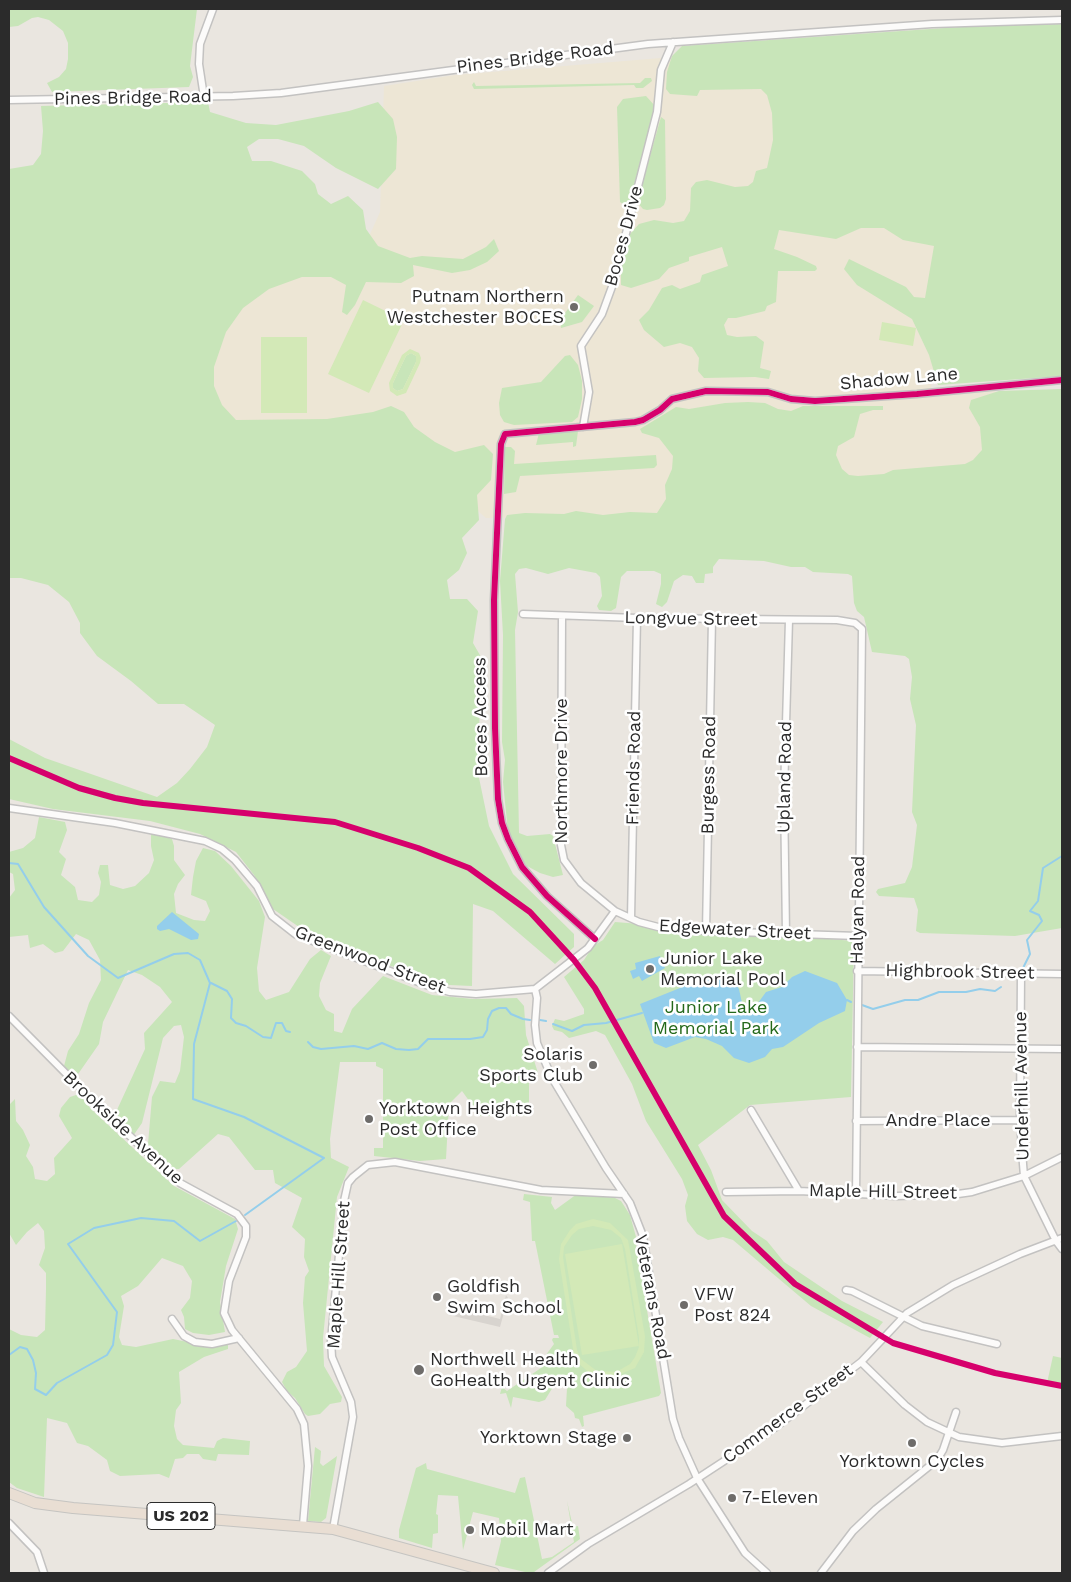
<!DOCTYPE html>
<style>
body{margin:0}
#map{position:relative;width:1071px;height:1582px;overflow:hidden;background:#eae6e0;font-family:"Work Sans",sans-serif}
canvas{display:block}
.frame{position:absolute;inset:0;border:10px solid #2b2b2b;pointer-events:none}
</style>
<div id="map">
<canvas width="1071" height="1582"></canvas>
<div class="frame"></div>
</div>
<script>
const ctx = document.querySelector('canvas').getContext('2d');
ctx.lineJoin = 'round';
function fill(path, color) {
  ctx.fillStyle = color;
  ctx.fill(path, 'evenodd');
}
function shape(rows) {
  const path = new Path2D();
  for (const r of rows) {
    path.moveTo(r[0], r[1]);
    for (let i = 2; i < r.length; i += 2) path.lineTo(r[i], r[i + 1]);
  }
  return path;
}
function trace(path, color, width, dash) {
  ctx.strokeStyle = color;
  ctx.lineWidth = width;
  ctx.lineCap = dash ? 'butt' : 'round';
  ctx.setLineDash(dash || []);
  ctx.stroke(path);
}
function write(font, color, halo, rows, align = 'center') {
  ctx.font = font + ' "Work Sans",sans-serif';
  ctx.lineWidth = 5;
  ctx.setLineDash([]);
  ctx.textBaseline = 'middle';
  ctx.strokeStyle = halo;
  ctx.fillStyle = color;
  for (const [text, x, y, turn = 0] of rows) {
    ctx.save();
    ctx.translate(x, y);
    ctx.rotate((+turn || 0) * Math.PI / 180);
    ctx.textAlign = isNaN(turn) ? turn : align;
    if (halo) ctx.strokeText(text, 0, 0);
    ctx.fillText(text, 0, 0);
    ctx.restore();
  }
}
fill(shape([
 [782,48,951,223,931,388,995,384,1002,472,677,515,486,518,378,423,187,435,232,267,357,263,380,212,384,86,455,75]
]), '#ede6d5');
fill(shape([
 [9,9,197,9,190,66,193,77,189,87,52,92,47,83,59,77,66,69,68,59,68,43,63,31,49,20,38,17,32,18,18,26,9,27],
 [1062,24,1062,376,938,385,929,355,912,319,857,285,844,269,849,259,906,287,914,297,925,298,934,246,903,240,884,228,861,228,836,239,779,230,774,249,797,257,816,266,817,269,815,271,778,271,776,302,767,306,765,311,736,318,728,318,724,325,727,335,737,337,756,336,764,342,760,368,771,371,769,379,755,377,704,378,698,371,699,358,692,347,680,343,664,347,644,330,639,320,649,310,662,288,672,285,680,289,700,282,702,275,728,266,722,247,689,257,689,261,669,268,659,279,631,288,621,285,621,271,630,234,639,224,654,220,673,223,684,221,690,211,691,188,696,182,707,180,735,187,748,186,753,182,756,171,767,168,773,140,772,113,767,95,761,89,700,90,697,96,670,94,666,89,667,72,672,56,682,46,974,26],
 [645,78,651,78,652,81,643,88,636,88,634,85,474,89,472,85,474,82,476,86,640,83],
 [646,96,655,106,654,111,629,204,623,204,620,202,617,107,623,99],
 [208,102,210,112,246,123,276,125,349,111,378,102,393,119,397,137,396,169,378,189,336,168,304,146,278,139,259,139,247,147,252,161,271,161,302,171,315,184,318,194,331,204,348,196,363,210,366,229,378,246,410,258,422,256,463,259,486,247,494,239,499,251,487,262,470,270,452,273,413,265,414,276,401,283,366,282,355,305,347,315,342,312,346,285,331,277,302,277,269,289,243,308,226,332,214,367,214,386,222,405,236,420,327,419,373,412,391,406,404,412,414,427,435,442,455,452,484,445,493,454,491,480,477,495,479,520,462,538,467,553,459,570,447,580,450,599,467,599,478,611,473,643,481,657,478,773,489,826,513,874,574,934,574,947,555,964,493,911,473,904,472,986,449,985,388,965,302,929,273,909,254,875,236,852,200,834,150,821,53,809,9,799,9,739,45,758,157,797,177,783,190,769,207,747,215,725,184,704,158,704,131,681,97,656,80,633,80,623,69,602,48,585,21,578,9,578,9,169,33,165,41,154,43,131,41,106],
 [661,117,665,120,666,199,664,205,660,208,647,210,643,209,637,202],
 [578,295,594,306,582,322,561,328,560,320],
 [411,353,416,356,416,362,403,389,397,391,393,388,393,383,406,356],
 [570,355,578,365,582,381,582,399,578,417,572,422,514,425,504,422,500,415,499,403,502,388,541,382,565,356],
 [1062,389,1062,928,1015,936,920,933,916,931,918,910,914,898,879,896,876,892,878,889,905,883,912,867,917,825,912,812,916,725,910,699,912,677,909,659,905,656,872,652,864,617,857,611,854,603,852,576,848,574,813,572,805,567,791,567,764,561,719,559,713,567,713,573,705,574,704,583,696,583,692,576,683,575,674,581,667,602,662,607,656,604,661,584,661,574,654,571,627,571,621,577,616,608,611,611,599,610,597,606,602,596,600,577,596,573,569,568,548,574,526,568,519,569,515,574,518,612,515,630,519,833,527,836,550,834,553,836,563,875,553,877,540,873,527,866,517,852,508,832,503,782,505,760,502,742,503,635,500,581,505,519,507,515,525,513,564,514,576,511,603,515,630,512,657,513,666,499,665,485,672,469,673,456,659,438,642,433,640,429,676,407,689,409,725,403,748,402,765,403,778,409,791,411,803,406,883,406,883,410,873,410,860,414,854,437,838,446,836,455,842,469,849,475,858,476,884,474,893,470,965,464,973,460,982,450,980,427,969,408,971,400,999,391],
 [576,429,578,431,576,446,573,447,573,442,536,445,539,433],
 [505,447,511,447,515,451,514,464,656,455,657,465,654,468,520,476,516,492,504,494],
 [39,817,65,822,67,830,59,852,66,859,61,875,75,887,78,900,92,902,99,895,101,882,98,873,100,865,108,865,110,885,123,889,135,886,149,873,154,860,151,846,151,834,160,835,172,839,174,846,174,860,185,875,178,884,174,894,176,913,194,920,205,921,210,911,206,901,191,895,193,877,196,861,203,848,215,851,231,866,259,901,265,917,257,968,259,991,266,1000,289,992,310,959,321,950,331,956,320,983,319,996,326,1010,334,1014,334,1031,342,1033,352,1009,383,976,432,995,473,999,517,998,524,1006,526,1035,538,1073,529,1079,529,1116,480,1116,462,1091,449,1104,446,1159,420,1161,374,1156,374,1148,383,1148,383,1069,376,1066,376,1062,340,1062,330,1139,331,1158,349,1167,337,1197,323,1338,324,1366,342,1397,341,1402,330,1404,320,1414,308,1416,305,1414,295,1398,287,1391,282,1382,287,1372,296,1367,307,1351,303,1303,305,1277,309,1271,304,1257,305,1239,292,1227,302,1198,275,1183,273,1170,255,1170,229,1137,218,1134,179,1169,170,1169,148,1144,152,1097,160,1081,175,1083,180,1071,184,1037,181,1025,174,1026,163,1038,142,1123,133,1136,122,1125,116,1112,145,1049,144,1033,172,1002,160,987,142,975,128,970,103,1022,99,1044,76,1077,64,1066,68,1051,79,1034,89,1003,101,980,100,960,89,940,76,934,63,951,55,953,43,944,30,948,28,935,9,937,9,898,15,890,13,874,9,872,9,852,23,848,35,838],
 [615,922,854,941,851,1097,750,1105,698,1145,711,1170,722,1200,752,1231,767,1241,784,1262,842,1301,883,1322,870,1338,811,1306,733,1240,723,1237,708,1240,697,1234,687,1221,685,1206,688,1195,682,1179,646,1121,632,1084,605,1035,596,1031,569,1038,562,1032,554,1030,552,1026,555,1019,564,1021,584,1014,584,1009,564,977,584,960,593,946,603,940],
 [79,1094,91,1109,174,1186,235,1219,238,1229,226,1266,220,1302,225,1332,209,1335,193,1333,185,1329,184,1317,181,1310,190,1298,192,1281,183,1266,162,1258,138,1286,121,1296,124,1306,119,1337,122,1345,136,1347,173,1339,198,1344,228,1344,228,1349,204,1357,179,1372,181,1403,176,1410,174,1426,177,1439,183,1445,214,1448,217,1441,223,1438,250,1441,249,1455,218,1454,216,1461,203,1459,199,1454,187,1454,183,1458,175,1459,169,1478,159,1474,120,1476,110,1471,107,1460,88,1446,77,1443,67,1423,47,1418,44,1497,17,1488,9,1482,9,1329,21,1335,37,1337,45,1330,46,1289,46,1273,39,1265,45,1248,44,1231,38,1223,27,1232,16,1245,9,1233,9,1105,15,1099,16,1121,23,1130,30,1145,26,1156,33,1167,35,1179,47,1181,55,1174,54,1158,72,1138,59,1116,61,1108,70,1097],
 [524,1194,552,1197,551,1203,555,1210,577,1194,607,1194,621,1201,630,1215,636,1237,635,1239,661,1393,659,1396,583,1416,584,1426,582,1427,579,1419,575,1418,574,1413,566,1406,567,1388,566,1380,556,1382,545,1400,539,1402,513,1397,511,1408,506,1393,500,1394,502,1387,507,1391,541,1368,540,1363,554,1344,552,1340,553,1338,559,1338,558,1335,554,1335,535,1241,532,1241,530,1202,523,1200],
 [1053,1356,1062,1358,1062,1386,1047,1383],
 [315,1447,321,1451,320,1463,323,1466,337,1456,326,1518,321,1522,308,1521],
 [426,1463,427,1469,515,1493,520,1478,525,1477,542,1559,552,1557,574,1542,567,1501,573,1527,578,1526,580,1539,534,1572,525,1572,495,1565,501,1541,499,1518,473,1512,463,1550,458,1496,438,1495,436,1514,438,1515,438,1533,433,1534,432,1548,399,1538,399,1530,416,1468]
]), '#c8e5b9');
fill(shape([
 [363,300,404,320,369,393,328,374],
 [882,322,916,328,913,346,879,340],
 [261,337,307,337,307,413,261,413],
 [410,349,419,353,421,358,420,363,406,393,397,396,390,391,389,383,402,355],
 [411,353,416,356,416,362,403,389,397,391,393,388,393,383,406,356],
 [593,1219,610,1223,628,1240,645,1336,644,1352,635,1368,611,1378,592,1375,578,1363,574,1355,559,1259,561,1244,570,1230,576,1224],
 [593,1226,611,1230,621,1238,625,1249,639,1338,639,1347,635,1357,630,1364,616,1372,597,1371,581,1359,577,1350,563,1257,564,1247,572,1235,579,1229],
 [622,1244,639,1346,582,1355,565,1254]
]), '#d3e9b7');
fill(shape([
 [506,1295,508,1298,500,1327,449,1315,451,1307,500,1319]
]), '#d8d4cf');
fill(shape([
 [172,912,199,934,198,939,191,940,169,929,160,931,157,929,157,926],
 [660,956,665,968,642,981,639,976,633,979,630,971,636,969,635,963],
 [805,971,837,983,847,1000,845,1011,819,1023,783,1047,772,1049,765,1057,749,1063,734,1058,722,1046,706,1039,695,1037,666,1048,654,1043,640,1004,710,976,723,977,734,982,739,989,742,1003,758,1003,766,992,782,987,792,977]
]), '#94ceeb');
trace(shape([
 [9,863,18,864,44,907,88,956,118,978,174,954,188,953,200,960,210,983,194,1044,193,1099,244,1117,324,1158,245,1215],
 [1023,968,1030,954,1027,940,1042,921,1039,915,1030,911,1038,901,1043,868,1062,856],
 [211,983,227,991,232,999,231,1018,236,1023,246,1026,263,1037,271,1038,276,1023,282,1023,286,1031,290,1032],
 [847,1000,851,1002],
 [862,1005,873,1009,905,1000,918,1000,939,992,966,992,980,989,995,991,1001,987],
 [540,1020,546,1021],
 [553,1024,572,1031,584,1025,606,1023,642,1013],
 [308,1042,313,1047,321,1049,354,1046,368,1049,382,1043,396,1049,409,1050,418,1049,428,1039,470,1039,483,1037,487,1030,488,1019,492,1011,499,1008,506,1008,511,1014,523,1019,530,1020],
 [9,1355,20,1347,27,1349,33,1360,36,1373,35,1389,46,1395,57,1383,107,1355,113,1345,117,1312,68,1244,94,1228,141,1218,174,1221,200,1241,236,1221]
]), '#94ceeb', 2);
const minor = shape([
 [204,97,199,64,200,44,213,9],
 [9,100,233,96,281,93,648,44,932,24,1062,20],
 [583,427,589,392,581,346,602,314,613,284,657,112,661,70,673,42],
 [523,614,637,618,837,620,855,623,862,629,856,1195],
 [562,616,561,845,564,860,581,883,615,911,639,922,658,927,706,931,858,936],
 [9,808,115,823,205,841,222,849,235,860,257,886,272,916,295,934,426,985,450,992,476,994,535,989,588,948,615,911],
 [631,918,637,618],
 [706,931,712,619],
 [786,934,784,793,789,620],
 [595,939,547,896,522,867,508,839,502,823,498,799,495,728,494,600,501,444,505,434,635,422,643,420,660,410,672,399,706,391,768,392,791,399,815,401,917,394,1062,380],
 [857,971,1062,974],
 [1021,973,1020,1120,1023,1164,1024,1176,1056,1241,1062,1249],
 [535,989,537,998,535,1025,537,1043,552,1078,606,1168,630,1203,643,1236,673,1419,679,1438,697,1478,745,1553,767,1573],
 [9,1016,101,1109,180,1183,237,1214,246,1226,246,1237,229,1281,224,1313,232,1330,297,1409,304,1424,308,1466,303,1525],
 [857,1047,1062,1049],
 [751,1110,799,1191],
 [856,1121,1020,1120],
 [726,1192,799,1191,897,1196,958,1194,972,1192,1024,1176,1062,1157],
 [846,1290,852,1291,922,1326,997,1344],
 [172,1319,184,1336,195,1342,212,1344,239,1338],
 [861,1362,905,1405,927,1422,959,1437,1002,1443,1062,1436],
 [9,1523,37,1552,44,1573],
 [333,1529,353,1417,351,1402,332,1357,331,1341,344,1201,348,1183,353,1177,368,1165,395,1162,541,1190,624,1194],
 [548,1573,588,1544,689,1484,776,1427,861,1362,907,1313,953,1285,1020,1254,1062,1238],
 [821,1573,853,1531,876,1509,937,1460,943,1450,956,1412]
]);
const highway = shape([
 [9,1493,35,1503,73,1508,333,1529,494,1573]
]);
trace(minor, '#c3c2c1', 9);
trace(highway, '#c5c4c1', 12);
trace(minor, '#fcfbfa', 6);
trace(highway, '#e9ded3', 10);
trace(shape([
 [9,758,79,788,115,798,143,803,335,822,418,848,469,868,530,912,574,960,595,988,724,1216,795,1284,893,1343,995,1373,1062,1386],
 [595,939,547,896,522,867,508,839,502,823,498,799,495,728,494,600,501,444,505,434,635,422,643,420,660,410,672,399,706,391,768,392,791,399,815,401,917,394,1062,380]
]), '#d6006c', 6);
for (const [x, y, r, color] of [
 [574,307,5,"#6e6c6a"],
 [650,969,5,"#6e6c6a"],
 [593,1065,5,"#6e6c6a"],
 [369,1119,5,"#6e6c6a"],
 [437,1297,5,"#6e6c6a"],
 [684,1305,5,"#6e6c6a"],
 [419,1370,6,"#6e6c6a"],
 [627,1438,5,"#6e6c6a"],
 [912,1443,5,"#6e6c6a"],
 [732,1498,5,"#6e6c6a"],
 [470,1530,5,"#6e6c6a"]
]) {
  const dot = new Path2D();
  dot.arc(x, y, r, 0, 2 * Math.PI);
  ctx.fillStyle = color;
  ctx.fill(dot);
  trace(dot, '#fff', 2);
}
for (const [x, y, w] of [
 [181,1516,68]
]) {
  const box = new Path2D();
  box.roundRect(x - w / 2, y - 13.5, w, 27, 4);
  ctx.fillStyle = '#fff';
  ctx.fill(box);
  trace(box, '#2b2b2b', 1);
}
write('bold 16px', '#2b2b2b', null, [
 ["US 202",181,1516]
]);
write('18px', '#2b2b2b', '#fff', [
 ["Pines Bridge Road",535,58,-7],
 ["Pines Bridge Road",133,98,-1],
 ["Boces Drive",624,236,-75],
 ["Shadow Lane",899,379,-5],
 ["Longvue Street",691,619,1],
 ["Boces Access",481,717,-91],
 ["Friends Road",634,768,-89],
 ["Northmore Drive",562,771,-90],
 ["Burgess Road",709,775,-89],
 ["Upland Road",785,777,-89],
 ["Halyan Road",858,910,-89],
 ["Edgewater Street",735,930,3],
 ["Greenwood Street",370,960,21],
 ["Highbrook Street",960,972,1],
 ["Underhill Avenue",1022,1086,-91],
 ["Andre Place",938,1121],
 ["Brookside Avenue",123,1128,43],
 ["Maple Hill Street",883,1192,1],
 ["Maple Hill Street",339,1275,-86],
 ["Veterans Road",652,1297,79],
 ["Commerce Street",788,1414,-36]
]);
write('18px', '#2b2b2b', '#fff', [
 ["Putnam Northern",564,297,"right"],
 ["Westchester BOCES",564,318,"right"],
 ["Junior Lake",660,959],
 ["Memorial Pool",660,980],
 ["Solaris",583,1055,"right"],
 ["Sports Club",583,1076,"right"],
 ["Yorktown Heights",379,1109],
 ["Post Office",379,1130],
 ["Goldfish",447,1287],
 ["Swim School",447,1308],
 ["VFW",694,1295],
 ["Post 824",694,1316],
 ["Northwell Health",430,1360],
 ["GoHealth Urgent Clinic",430,1381],
 ["Yorktown Stage",617,1438,"right"],
 ["Yorktown Cycles",912,1462,"center"],
 ["7-Eleven",742,1498],
 ["Mobil Mart",480,1530]
], 'left');
write('18px', '#24691a', '#fff', [
 ["Junior Lake",716,1008],
 ["Memorial Park",716,1029]
]);
</script>
